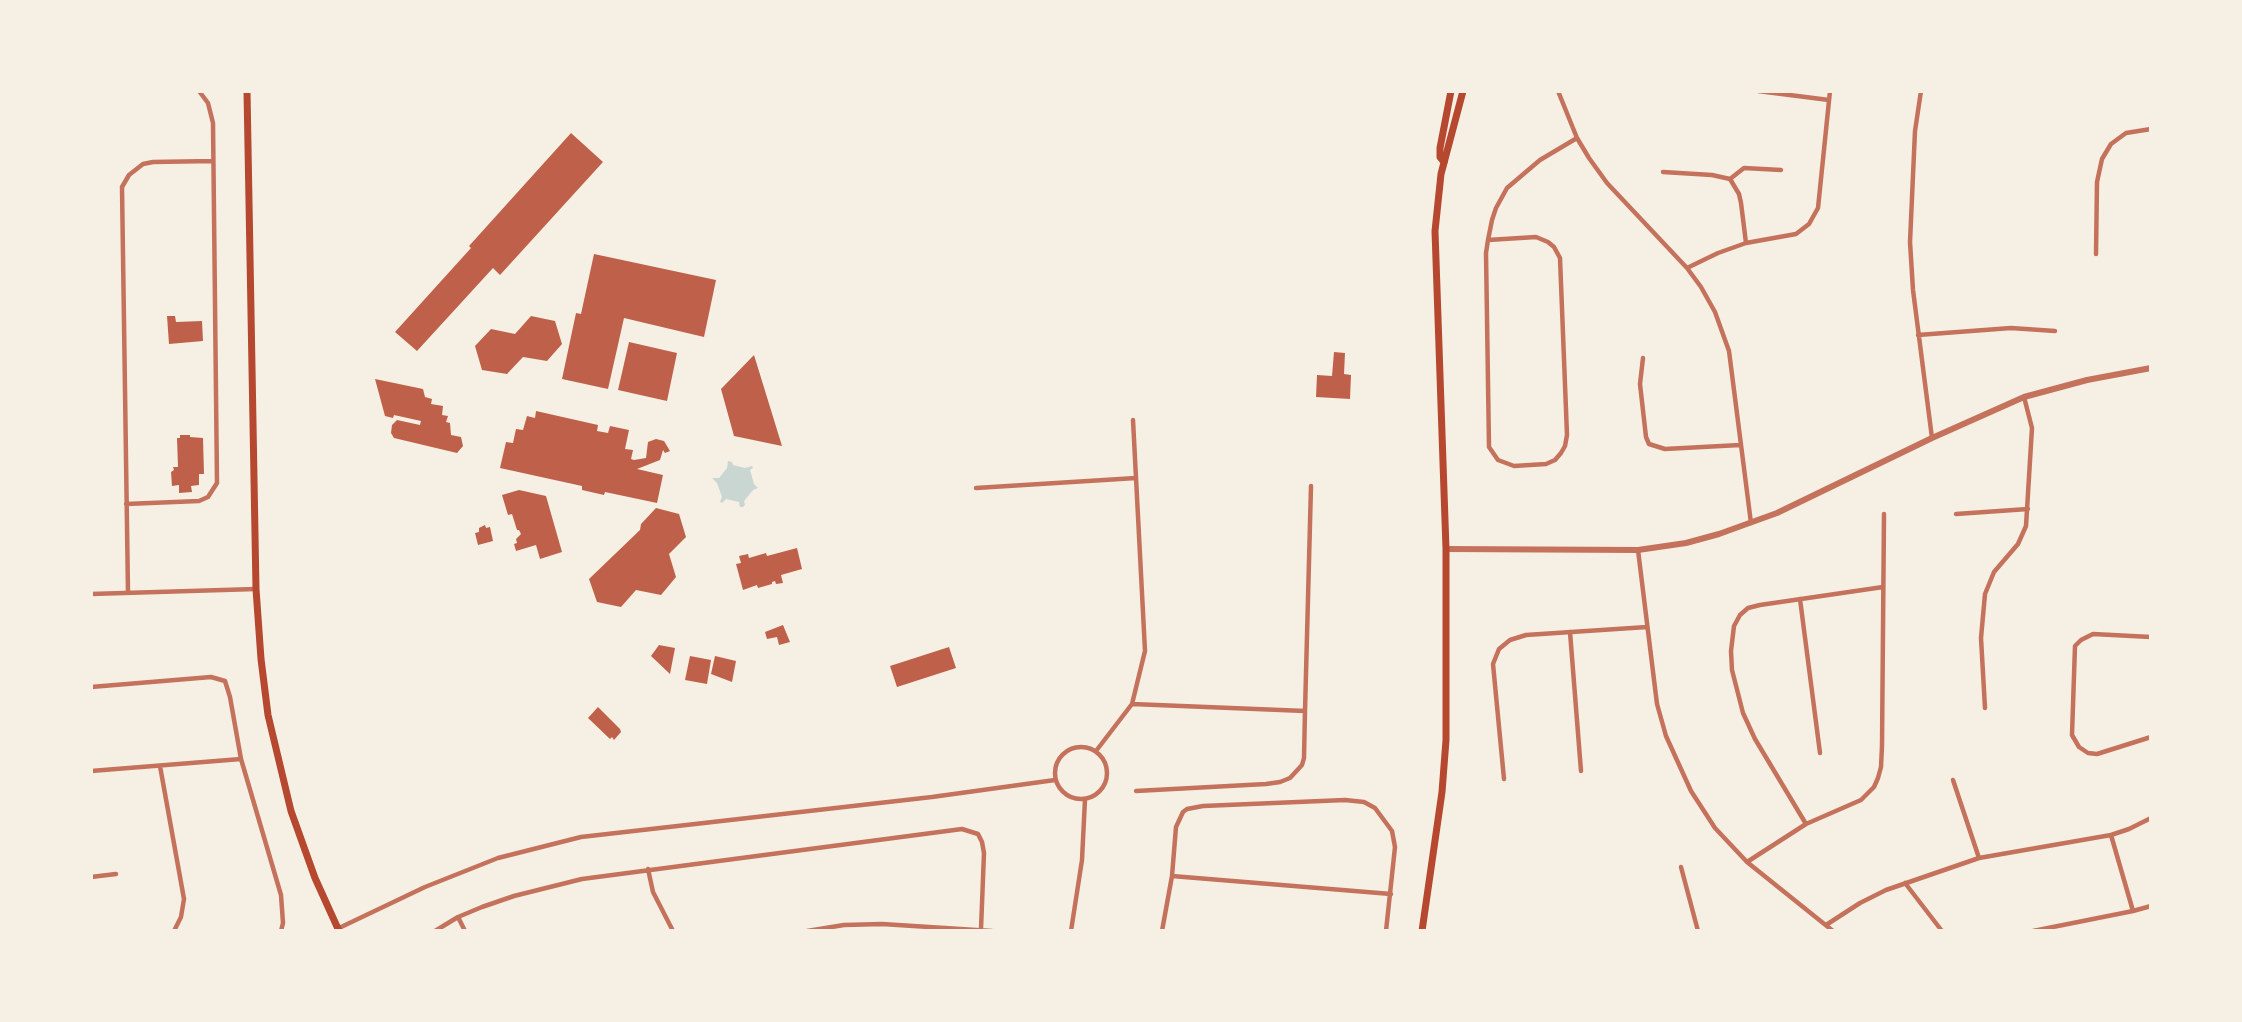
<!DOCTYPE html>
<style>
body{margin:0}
#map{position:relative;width:2242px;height:1022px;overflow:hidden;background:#f6efe4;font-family:"Alegreya Sans",sans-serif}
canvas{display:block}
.frame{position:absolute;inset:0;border:93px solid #f6efe4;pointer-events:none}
</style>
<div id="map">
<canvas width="2242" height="1022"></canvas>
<div class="frame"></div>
</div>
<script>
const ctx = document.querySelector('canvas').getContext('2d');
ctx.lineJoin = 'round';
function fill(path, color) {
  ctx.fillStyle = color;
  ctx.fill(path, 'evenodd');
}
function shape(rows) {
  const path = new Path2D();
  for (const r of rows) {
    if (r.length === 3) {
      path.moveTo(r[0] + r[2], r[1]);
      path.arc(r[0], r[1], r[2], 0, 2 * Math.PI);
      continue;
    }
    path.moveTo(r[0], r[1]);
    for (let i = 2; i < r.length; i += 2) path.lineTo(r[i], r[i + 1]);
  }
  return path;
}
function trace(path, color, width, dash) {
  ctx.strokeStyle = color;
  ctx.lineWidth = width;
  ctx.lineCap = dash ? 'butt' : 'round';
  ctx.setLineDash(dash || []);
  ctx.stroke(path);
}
fill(shape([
 [728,461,732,462,733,465,745,468,752,466,753,468,750,470,754,484,758,488,753,490,744,501,745,505,743,507,740,507,739,502,726,499,722,503,720,502,722,497,717,483,712,478,719,478,727,468]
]), '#c9d6d2');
fill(shape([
 [571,133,603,162,500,275,493,268,417,351,395,332,471,248,469,246],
 [594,254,716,280,704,337,624,318,608,389,562,379,576,313,581,314],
 [167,316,175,316,176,322,202,321,203,341,169,344],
 [531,316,555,321,562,344,547,361,523,357,507,374,482,370,475,346,491,329,515,334],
 [629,342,677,353,667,401,618,390],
 [1334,352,1345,353,1344,374,1351,375,1350,399,1316,397,1317,375,1332,376],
 [754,355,782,446,734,436,721,389],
 [375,379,423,389,425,397,432,399,431,404,443,406,442,415,448,416,446,422,450,423,451,435,461,437,463,446,457,453,394,438,391,433,392,425,397,420,420,425,421,421,394,415,393,418,385,416],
 [536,411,598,425,597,431,608,433,610,426,629,430,625,449,633,450,631,459,634,460,646,458,648,442,656,439,664,441,670,451,665,453,663,450,660,460,637,469,663,475,657,503,605,492,604,495,582,490,582,486,500,468,506,442,513,443,516,429,523,430,527,416,535,418],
 [180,435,190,435,190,437,203,438,204,474,199,474,199,485,191,486,192,492,179,493,179,485,172,486,171,472,174,470,173,467,178,467,177,438,180,438],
 [519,490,546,496,562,552,540,559,536,545,516,551,514,544,517,543,516,539,521,534,519,530,517,530,512,514,508,515,502,495],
 [656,508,679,514,686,537,669,554,676,577,661,595,636,590,621,607,597,602,589,579,640,530,641,524],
 [485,525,486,528,490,527,493,541,478,545,475,533,479,532,479,528],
 [797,548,802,569,781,575,783,583,776,584,775,581,772,582,772,584,758,588,757,585,743,590,736,564,741,563,739,556,748,554,749,558,766,553,767,556],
 [783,625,790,642,779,645,777,637,767,639,765,632],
 [659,645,675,648,670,674,651,656],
 [949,647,956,668,897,687,890,666],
 [690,656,711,660,707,684,685,680],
 [715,656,736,661,732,682,711,674],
 [598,707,620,729,621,732,614,740,612,737,610,739,588,718]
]), '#bf614a');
trace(shape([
 [1558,91,1577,138,1589,158,1607,183,1687,268,1701,287,1715,312,1729,351,1751,523],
 [1758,91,1829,100],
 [1921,91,1915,131,1910,242,1913,290,1932,438],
 [1663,172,1712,175,1730,179,1739,194,1741,203,1746,243],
 [1730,179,1744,168,1781,170],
 [1488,240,1536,237,1548,242,1554,247,1560,258,1567,435,1565,446,1561,453,1555,460,1546,464,1514,466,1498,460,1489,447,1486,253,1488,240,1492,220,1496,208,1507,188,1540,160,1577,138],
 [2096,254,2097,182,2102,159,2111,144,2126,133,2151,129],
 [1687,268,1718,253,1746,243,1796,234,1809,224,1818,208,1830,91],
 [1918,335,2011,328,2055,331],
 [1643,358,1640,384,1646,437,1649,444,1665,449,1740,445],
 [976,488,1136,478],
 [126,504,199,501,208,497,217,483,213,123,208,103,199,91],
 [1956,514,2028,509],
 [1638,550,1657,704,1666,736,1691,791,1715,828,1747,862,1833,931],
 [128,593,122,187,129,175,143,164,153,162,213,161],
 [91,594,256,589],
 [1800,599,1820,753],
 [1570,632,1581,771],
 [2151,637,2093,634,2081,640,2075,646,2072,735,2079,747,2088,753,2097,754,2151,737],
 [91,687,211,677,225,681,230,697,241,759,281,895,283,923,281,931],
 [1132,704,1305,711,1311,486],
 [1985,708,1981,638,1985,594,1994,572,2018,544,2026,526,2032,428,2024,397],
 [1081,773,26],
 [1096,751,1132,704,1145,651,1133,420],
 [160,766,184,899,181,917,174,931],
 [91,771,241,759],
 [1504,779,1493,664,1499,649,1510,640,1526,635,1647,627],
 [1953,780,1979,858],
 [1136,791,1266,784,1280,782,1290,778,1302,765,1304,758,1305,711],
 [1806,824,1755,739,1743,713,1732,670,1731,651,1734,626,1740,615,1748,608,1760,605,1883,587],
 [2111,835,2133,911],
 [1747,862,1806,824,1861,800,1874,787,1878,778,1881,767,1882,746,1884,514],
 [1681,867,1698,931],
 [648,869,653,892,673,931],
 [1172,876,1391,894],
 [91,877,116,874],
 [1905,883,1942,931],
 [458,917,465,931],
 [1826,925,1860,903,1886,890,1979,858,2111,835,2129,829,2151,818],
 [339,928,425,887,498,858,581,837,932,797,1055,780],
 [435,931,458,917,482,907,514,896,582,879,962,829,978,834,982,842,984,853,981,929],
 [807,931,844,925,882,924,992,931],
 [1071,931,1082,860,1085,799],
 [1162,931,1172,876,1176,827,1183,812,1187,809,1203,806,1345,800,1364,802,1375,808,1392,831,1395,847,1386,931],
 [2033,931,2133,911,2151,906]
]), '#c5725c', 4.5);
trace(shape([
 [1446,549,1638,550,1686,543,1719,534,1777,513,1932,438,2024,397,2087,380,2151,368]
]), '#c5725c', 6);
trace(shape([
 [247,91,256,589,261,659,268,715,291,811,315,878,339,931],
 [1444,162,1440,157,1440,148,1451,91]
]), '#b5482f', 7);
trace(shape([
 [1422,931,1442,792,1446,740,1446,549,1435,231,1441,174,1463,91]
]), '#b5482f', 7);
</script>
